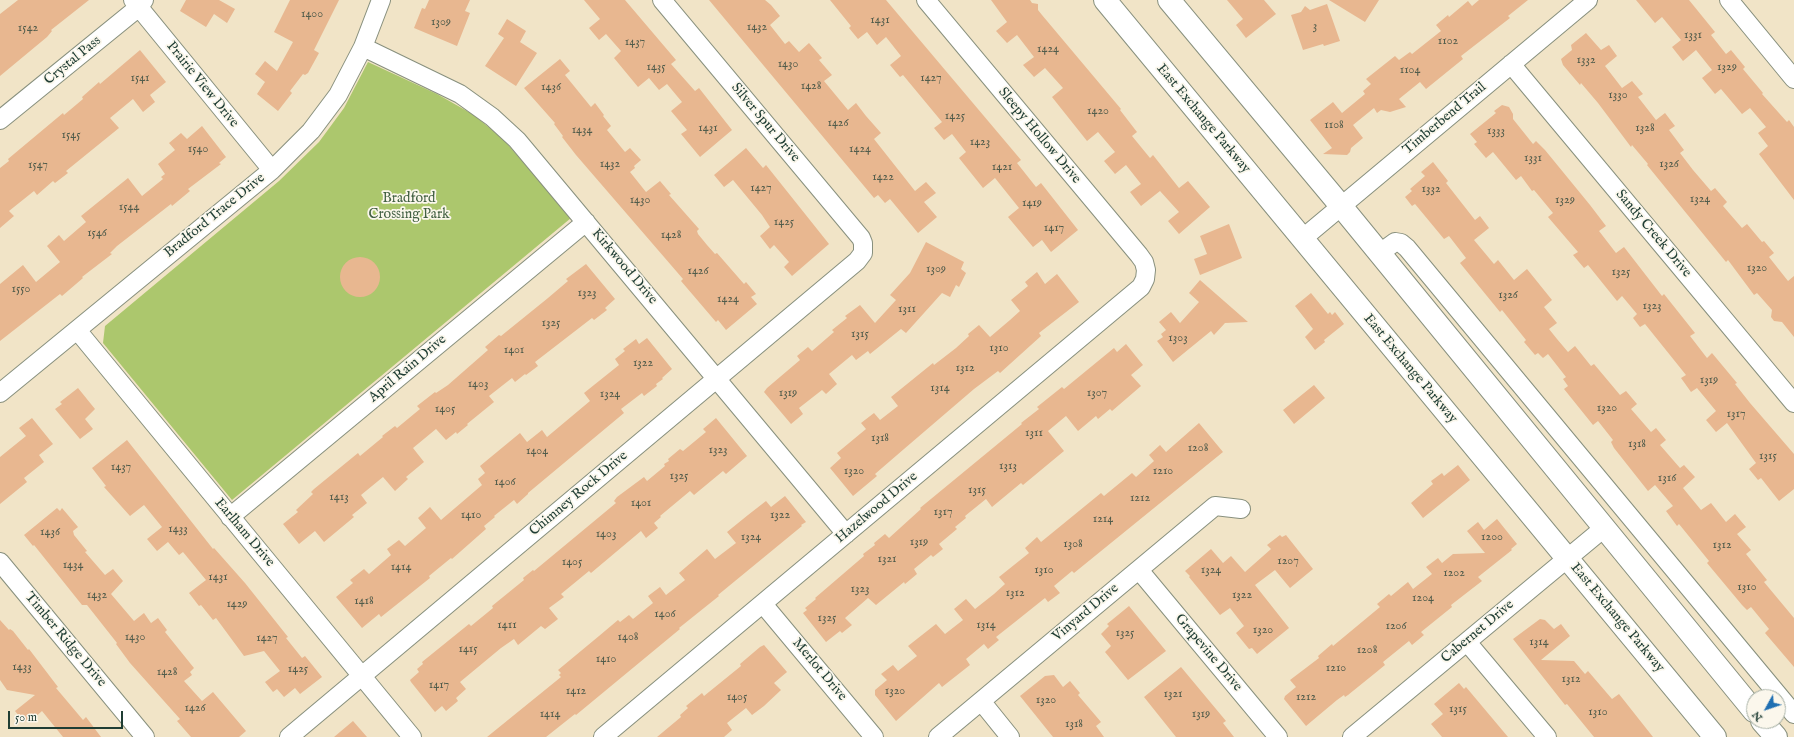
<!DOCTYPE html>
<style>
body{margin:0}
#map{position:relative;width:1794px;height:737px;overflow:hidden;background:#f1e4c7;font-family:"IM FELL English",serif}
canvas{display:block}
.north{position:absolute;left:1746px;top:689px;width:40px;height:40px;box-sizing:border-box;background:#fbf7ec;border:1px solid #a3ada2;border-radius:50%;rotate:230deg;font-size:11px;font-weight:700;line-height:16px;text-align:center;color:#1f3d34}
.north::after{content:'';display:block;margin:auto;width:14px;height:18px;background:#1f6fb2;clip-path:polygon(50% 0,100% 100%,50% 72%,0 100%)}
.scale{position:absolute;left:8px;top:711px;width:115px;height:18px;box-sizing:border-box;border:2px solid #1f3d34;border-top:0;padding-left:5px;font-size:12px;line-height:14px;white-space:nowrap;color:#1f3d34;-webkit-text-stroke:3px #fbf7ec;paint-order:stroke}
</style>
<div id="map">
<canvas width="1794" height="737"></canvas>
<div class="north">N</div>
<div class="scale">50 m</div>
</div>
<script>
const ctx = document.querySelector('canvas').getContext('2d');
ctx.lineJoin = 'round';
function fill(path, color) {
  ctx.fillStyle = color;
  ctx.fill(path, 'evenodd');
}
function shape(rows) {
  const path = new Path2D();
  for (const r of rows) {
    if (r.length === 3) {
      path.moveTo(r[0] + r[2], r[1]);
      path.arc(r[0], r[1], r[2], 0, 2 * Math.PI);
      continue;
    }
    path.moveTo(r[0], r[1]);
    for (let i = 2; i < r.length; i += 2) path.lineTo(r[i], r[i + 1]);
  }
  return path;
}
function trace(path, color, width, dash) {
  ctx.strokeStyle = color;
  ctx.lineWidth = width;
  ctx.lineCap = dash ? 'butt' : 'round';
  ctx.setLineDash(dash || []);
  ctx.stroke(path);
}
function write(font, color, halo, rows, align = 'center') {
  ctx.font = font + ' "IM FELL English",serif';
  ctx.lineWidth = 3.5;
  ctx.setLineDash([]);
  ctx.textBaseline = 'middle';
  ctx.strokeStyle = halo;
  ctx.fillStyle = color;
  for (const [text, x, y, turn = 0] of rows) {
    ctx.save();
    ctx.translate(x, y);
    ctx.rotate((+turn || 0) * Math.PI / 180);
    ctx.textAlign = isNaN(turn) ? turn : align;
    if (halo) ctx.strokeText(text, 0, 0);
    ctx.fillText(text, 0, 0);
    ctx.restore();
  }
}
fill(shape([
 [368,62,437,94,474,115,504,140,571,218,232,500,103,343,105,326,279,181,319,142,344,108]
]), '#acc76d');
fill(shape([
 [18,0,89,0,51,30,52,31,47,37,0,76,0,14],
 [186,0,219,0,235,9,227,23,214,14,206,27,180,11],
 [290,0,339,0,314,50,319,53,308,73,305,75,303,74,290,91,292,93,278,111,257,94,265,82,255,74,265,61,277,71,293,42,274,32],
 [429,0,470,0,465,11,470,13,457,46,414,28,422,8,425,9],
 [584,0,625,0,676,60,671,64,695,91,699,88,732,130,700,157,681,134,687,130,671,111,682,102,667,84,659,90,649,78,638,87,614,58,621,51,606,34,599,40,589,28,600,19],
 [709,0,765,0,771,5,780,16,770,25,785,44,789,41,799,52,809,43,822,58,819,60,832,75,824,81,848,110,856,103,866,116,881,133,874,139,915,191,926,182,936,193,924,202,937,217,918,233,890,199,885,203,878,195,874,198],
 [830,0,886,0,1021,160,1017,163,1036,187,1041,183,1078,230,1051,252,1042,240,1033,247,1008,217,1019,208,995,178,983,188,959,158,966,152,952,134,944,140,934,128,942,122,903,75,900,77,890,65,901,56,886,37,877,45,867,32,858,39,849,28,851,26],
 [991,0,1030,0,1032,3,1038,4,1038,10,1042,15,1121,109,1120,110,1137,132,1132,136,1150,158,1153,155,1179,188,1188,181,1210,207,1179,234,1168,221,1179,212,1160,191,1141,206,1130,192,1141,184,1126,165,1115,174,1104,161,1115,152,1098,132,1087,141,1052,97,1063,88,1045,68,1034,77,1023,65,1034,57,1017,35,1007,43,996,31,1007,22],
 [1227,0,1264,0,1276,14,1246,38,1236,25,1243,19],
 [1329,0,1379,0,1365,22],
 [1479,0,1528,0,1508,16,1510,18,1461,56,1463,59,1426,89,1420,82,1399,99,1406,107,1390,112,1381,110,1377,113,1374,108,1353,125,1363,138,1351,148,1350,152,1347,155,1323,154,1332,148,1310,120,1333,102,1342,113,1365,94,1363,91,1371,84,1366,79,1395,56,1399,60,1410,52,1412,54,1441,31,1436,25,1448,15,1449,17,1468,1,1472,6],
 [1636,0,1689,0,1715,32,1711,35,1726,54,1731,50,1745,67,1743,69,1763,93,1762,94,1787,122,1789,120,1794,127,1794,200,1759,154,1768,146,1758,133,1766,127,1750,108,1742,114,1721,89,1715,94,1702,78,1712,70,1696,50,1683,61,1672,47,1681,40,1662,17,1655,23],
 [1327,4,1340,41,1324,46,1323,44,1303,50,1291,15,1301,12,1305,6,1310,10],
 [507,19,526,31,520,42,537,53,516,86,485,66,504,38,498,34],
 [1586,33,1601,50,1609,45,1617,56,1605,66,1622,88,1632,81,1643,94,1638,97,1656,120,1665,113,1675,126,1669,130,1684,150,1680,153,1693,170,1711,191,1715,188,1727,202,1723,206,1742,228,1747,224,1762,242,1764,241,1774,253,1769,257,1788,281,1794,276,1794,337,1782,322,1774,321,1771,317,1772,310,1757,293,1754,295,1728,260,1726,262,1647,165,1648,164,1632,145,1631,147,1598,103,1581,83,1580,85,1563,65,1561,59,1572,50,1571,45],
 [140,50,166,82,150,95,155,102,143,112,133,99,110,118,119,128,66,171,68,173,55,183,53,181,37,195,34,191,9,211,14,216,0,228,0,168,9,161,8,159,63,113,64,115,83,99,82,97,99,82,100,84],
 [560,59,570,71,565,75,591,107,595,103,604,115,603,116,611,126,607,130,625,152,630,148,641,160,634,166,635,168,630,172,646,192,660,181,671,194,669,195,699,229,697,231,698,234,707,245,715,254,717,253,744,284,746,282,756,294,751,297,757,304,726,330,718,320,716,322,681,281,683,279,576,155,562,137,563,136,554,124,555,123,524,88],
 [1502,105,1509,107,1513,114,1513,119,1533,144,1536,141,1545,150,1590,205,1606,226,1599,231,1616,253,1624,247,1662,296,1664,294,1695,333,1690,336,1707,358,1712,353,1737,383,1735,384,1750,403,1794,454,1794,489,1779,501,1761,478,1758,480,1749,469,1756,463,1727,423,1716,432,1706,420,1716,411,1697,388,1691,392,1681,378,1686,375,1645,324,1640,327,1633,318,1637,314,1622,296,1617,301,1588,265,1584,268,1573,255,1578,252,1548,217,1553,213,1534,190,1532,191,1521,176,1516,180,1493,152,1486,158,1474,144,1477,142,1470,134,1496,113,1494,111],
 [202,126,226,157,219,163,221,164,188,189,190,191,172,206,171,204,117,246,110,253,112,254,82,277,83,278,62,296,60,294,0,341,0,284,23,265,36,282,60,262,47,246,59,235,64,241,86,222,81,216,128,178,142,196,163,179,161,177,165,174,158,164,175,150,169,143,181,133,187,139],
 [746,148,763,168,766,165,829,244,792,276,784,267,789,262,774,245,770,249,760,236,770,227,762,215,733,180,724,187,714,175],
 [1433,162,1448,181,1446,183,1475,220,1480,216,1489,228,1474,240,1494,264,1498,260,1514,280,1527,269,1552,300,1544,307,1557,323,1549,329,1557,339,1568,352,1575,346,1591,366,1594,364,1620,395,1626,391,1637,404,1631,409,1651,432,1656,428,1666,440,1660,445,1680,468,1684,465,1695,477,1683,488,1701,510,1711,503,1726,522,1735,514,1746,527,1737,534,1751,550,1746,554,1767,580,1764,582,1794,618,1794,667,1765,633,1769,629,1751,607,1747,610,1742,605,1707,563,1709,561,1679,524,1677,526,1666,511,1673,506,1655,485,1648,491,1614,448,1611,442,1613,440,1598,421,1593,425,1564,389,1568,386,1563,379,1566,377,1548,354,1543,358,1538,353,1535,355,1524,342,1526,340,1502,310,1500,312,1460,263,1466,258,1449,236,1444,239,1415,204,1412,206,1405,197,1412,191,1410,189,1425,176,1421,172],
 [1229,224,1242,258,1200,275,1194,259,1207,254,1200,236],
 [926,242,964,262,961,269,966,273,959,287,956,285,950,297,942,293,906,333,901,329,870,354,868,351,856,360,852,355,829,374,837,384,826,394,822,390,799,408,803,414,791,424,764,392,767,388,800,360,797,356,808,347,812,351,834,332,832,330,847,318,845,316,860,305,875,323,896,300,890,295,910,273],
 [360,277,20],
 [586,264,615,299,605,308,607,310,594,320,592,318,535,362,538,366,526,375,525,374,515,382,512,378,489,396,494,402,467,424,468,425,457,434,456,432,446,440,436,429,413,448,424,462,406,477,408,479,395,491,383,477,361,495,367,503,352,515,354,517,324,542,315,531,299,544,283,524,298,512,296,510,313,494,311,492,314,489,358,453,360,456,383,437,382,436,395,426,397,428,420,409,417,406,435,392,436,393,448,385,488,350,485,347,499,335,501,336,548,298,568,281,566,279],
 [1037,272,1045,284,1057,274,1079,302,1039,333,1041,336,1000,373,998,371,974,389,904,449,875,474,877,476,853,496,830,468,841,458,837,453,866,429,861,423,874,413,880,420,898,406,891,397,933,363,934,365,956,348,969,336,968,334,979,325,990,337,1010,320,1020,311,1011,300,1028,286,1025,282],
 [1200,280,1248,322,1225,323,1214,335,1211,331,1173,362,1157,341,1163,337,1161,334,1166,330,1159,322,1171,312,1180,323,1199,302,1189,293],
 [1311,293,1328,314,1330,312,1332,315,1335,312,1344,324,1324,340,1325,342,1315,350,1305,337,1313,329,1295,306],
 [647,338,672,369,662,378,663,379,656,384,657,386,644,396,642,393,621,409,624,413,528,493,528,494,517,504,514,500,494,516,495,517,484,526,486,529,452,559,451,558,429,576,430,578,381,617,379,614,362,628,336,597,353,583,350,580,364,569,369,574,391,555,387,549,399,540,405,546,426,528,418,518,430,507,441,520,482,485,478,479,485,473,480,466,520,433,527,442,542,430,547,437,590,401,584,393,619,365,615,359,625,351,623,349,636,339,639,344],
 [1126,344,1143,365,1131,375,1141,386,1112,411,1110,409,1098,419,1096,416,1078,431,1066,416,1048,431,1064,451,1023,485,1021,483,992,507,986,499,965,516,966,518,955,527,957,529,939,544,943,549,933,557,931,555,914,569,917,574,905,584,904,582,876,605,868,598,845,618,852,625,842,633,840,631,826,642,803,613,807,610,805,608,816,599,815,598,864,556,863,554,875,545,874,543,885,534,889,538,921,509,920,508,1022,424,1021,423,1039,409,1037,407,1062,387,1064,389,1114,348,1117,352],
 [1314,385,1325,398,1294,424,1283,410],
 [78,388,95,409,85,419,93,429,80,439,55,409,62,404,60,402],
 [32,418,53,444,39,455,44,462,24,478,27,482,0,504,0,457,26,436,19,428],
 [716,418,747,456,726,474,723,471,694,495,690,491,660,516,661,517,654,523,658,528,646,538,641,531,591,573,589,571,561,594,564,597,549,608,558,619,545,629,541,626,518,645,514,639,501,648,460,682,466,689,456,698,458,701,446,711,442,706,435,712,411,682,410,680,419,672,417,669,423,664,422,662,469,624,471,626,493,608,492,606,524,580,523,578,533,570,534,571,616,503,614,501,617,497,644,477,647,481,665,466,664,464,669,461,668,459,680,449,683,451,706,432,703,429],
 [1199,423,1223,452,1074,573,1072,571,1054,586,1060,593,1048,602,1045,598,1015,622,996,637,999,640,988,649,984,644,966,659,970,665,942,687,939,683,896,721,875,695,875,690,887,680,881,674,893,665,898,671,917,656,908,646,936,624,945,634,963,620,954,609,966,599,975,609,994,594,1005,584,999,577,1029,553,1025,548,1037,537,1041,542,1101,493,1104,496,1132,473,1136,477,1154,461,1149,455,1160,445,1166,452],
 [127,440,213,549,214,548,245,583,288,637,286,638,302,658,305,656,322,677,300,694,295,688,284,697,277,689,273,692,265,682,280,671,264,651,244,656,216,618,213,620,201,605,199,606,189,593,206,580,183,552,179,555,168,542,157,551,147,539,162,527,144,505,130,516,104,487,106,486,92,468],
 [1458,465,1470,480,1423,518,1411,503,1433,484,1431,481,1442,473,1444,476],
 [785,496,806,522,801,525,802,526,718,595,719,596,679,628,680,629,576,715,575,714,546,737,487,737,561,677,559,675,561,673,558,670,599,636,618,620,620,622,629,615,633,619,653,603,648,596,660,587,666,595,685,580,679,573,707,549,715,559,736,543,727,532,748,515,766,501,771,507],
 [57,508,60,511,62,508,78,527,73,531,74,535,87,551,85,552,105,575,113,569,123,581,111,594,134,621,144,613,151,623,158,618,167,630,165,632,194,668,190,672,192,675,184,681,202,701,213,692,246,731,239,737,191,737,177,721,180,719,130,663,116,644,117,643,87,605,82,605,34,545,33,546,24,535],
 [1497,519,1517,544,1511,549,1512,550,1478,577,1482,581,1451,605,1452,607,1421,632,1424,635,1412,645,1409,641,1383,662,1385,665,1374,674,1348,695,1345,697,1344,695,1337,700,1306,726,1284,699,1285,696,1296,687,1290,680,1319,658,1318,656,1332,644,1333,646,1380,607,1377,604,1389,594,1391,596,1408,582,1413,589,1432,574,1426,567,1438,558,1442,563,1453,554,1485,553,1467,531,1478,522,1484,530],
 [1280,535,1282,537,1286,535,1313,569,1290,588,1275,570,1255,585,1289,628,1257,654,1252,648,1249,649,1236,633,1244,626,1230,608,1220,615,1189,577,1190,576,1185,571,1211,549,1223,563,1231,556,1245,572,1271,549,1267,545],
 [1129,606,1166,651,1128,680,1105,652,1111,646,1101,634,1109,626,1107,624],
 [1540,619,1545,620,1554,629,1561,624,1570,636,1541,660,1574,661,1585,674,1588,671,1612,699,1619,694,1653,737,1594,737,1567,704,1565,705,1513,639],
 [0,620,9,630,10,629,13,631,28,650,29,649,58,687,56,688,83,720,86,717,101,737,63,737,42,711,33,719,32,717,24,722,15,711,35,695,7,690,0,680],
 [764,645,787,672,774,683,781,690,764,706,752,715,746,708,727,723,732,730,724,737,657,737,681,717,680,715,688,708,686,706,702,693,704,696,741,666,740,664,760,647],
 [1181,667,1226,721,1223,723,1234,737,1176,737,1144,697],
 [1054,675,1063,687,1070,681,1080,693,1078,695,1101,722,1096,726,1104,737,1053,737,1020,696,1045,676],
 [1459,683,1464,689,1466,687,1508,737,1442,737,1431,724,1443,714,1434,704],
 [353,721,367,737,334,737]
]), '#e8b790');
const minor = shape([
 [133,0,272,170],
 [1729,0,1794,79],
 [363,47,460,94,492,117,517,140,846,534],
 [1511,64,1794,403],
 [0,120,139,7,144,0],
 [1302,239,1588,0],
 [1380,253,1395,242,1401,243,1407,248,1794,714],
 [77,330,412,737],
 [0,393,272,170,311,131,338,95,363,47,381,0],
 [230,517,586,222],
 [0,562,145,737],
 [1139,570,1278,737],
 [763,604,874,737],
 [1467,642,1547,737],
 [981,701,1010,737],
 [289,737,857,261,863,253,863,243,861,238,662,0],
 [603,737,1135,292,1141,287,1145,279,1146,270,1144,262,1139,255,926,0],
 [938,737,1215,506,1241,509],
 [1352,737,1604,528]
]);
const secondary = shape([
 [1105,0,1715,737],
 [1169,0,1341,206,1754,711],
 [1762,721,1776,737]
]);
trace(minor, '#88907e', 20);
trace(secondary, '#88907e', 24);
trace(minor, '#fff', 18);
trace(secondary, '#fff', 22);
write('12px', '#515c4b', null, [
 ["1400",312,15],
 ["1431",880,21],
 ["1309",441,23],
 ["3",1315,27],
 ["1432",757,28],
 ["1542",28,29],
 ["1331",1693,36],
 ["1102",1448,42],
 ["1437",635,43],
 ["1424",1048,50],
 ["1332",1586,61],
 ["1430",788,65],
 ["1435",656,68],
 ["1329",1727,68],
 ["1104",1410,71],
 ["1541",140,79],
 ["1427",931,79],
 ["1428",811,87],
 ["1436",551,88],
 ["1330",1618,96],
 ["1420",1098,112],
 ["1425",955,117],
 ["1426",838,124],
 ["1108",1334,126],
 ["1431",708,129],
 ["1328",1645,129],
 ["1434",582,131],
 ["1333",1496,132],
 ["1545",71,136],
 ["1423",980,143],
 ["1540",198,150],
 ["1424",860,150],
 ["1331",1533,159],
 ["1432",610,165],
 ["1326",1669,165],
 ["1547",38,166],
 ["1421",1002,168],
 ["1422",883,178],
 ["1427",761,189],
 ["1332",1431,190],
 ["1324",1700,200],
 ["1430",640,201],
 ["1329",1565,201],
 ["1419",1032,204],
 ["1544",129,208],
 ["1425",784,223],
 ["1417",1054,229],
 ["1546",97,234],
 ["1428",671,236],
 ["1320",1757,269],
 ["1309",936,270],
 ["1426",698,272],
 ["1325",1621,273],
 ["1550",21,290],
 ["1323",587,294],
 ["1326",1508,296],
 ["1424",728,300],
 ["1323",1652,307],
 ["1311",907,310],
 ["1325",551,324],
 ["1315",860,335],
 ["1303",1178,339],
 ["1310",999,349],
 ["1401",514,351],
 ["1322",643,364],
 ["1312",965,369],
 ["1319",1709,381],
 ["1403",478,385],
 ["1314",940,389],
 ["1319",788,394],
 ["1307",1097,394],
 ["1324",610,395],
 ["1320",1607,409],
 ["1405",445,410],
 ["1317",1736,415],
 ["1311",1034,434],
 ["1318",880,439],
 ["1318",1637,445],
 ["1208",1198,449],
 ["1323",718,451],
 ["1404",537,452],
 ["1315",1768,457],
 ["1313",1008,467],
 ["1437",121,468],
 ["1320",854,472],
 ["1210",1163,472],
 ["1325",679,477],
 ["1316",1667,479],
 ["1406",505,483],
 ["1315",977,491],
 ["1413",339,498],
 ["1212",1140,499],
 ["1401",641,504],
 ["1317",943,513],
 ["1410",471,516],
 ["1322",780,516],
 ["1214",1103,520],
 ["1433",178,530],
 ["1436",50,533],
 ["1403",606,535],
 ["1324",751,538],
 ["1200",1492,538],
 ["1319",919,543],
 ["1308",1073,545],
 ["1312",1722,546],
 ["1321",887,560],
 ["1207",1288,562],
 ["1405",572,563],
 ["1434",73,566],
 ["1414",401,568],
 ["1310",1044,571],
 ["1324",1211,571],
 ["1202",1454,574],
 ["1431",218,578],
 ["1310",1747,588],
 ["1323",860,590],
 ["1312",1015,594],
 ["1432",97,596],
 ["1322",1242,596],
 ["1204",1423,599],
 ["1418",364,602],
 ["1429",237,605],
 ["1406",665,615],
 ["1325",827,619],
 ["1411",507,626],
 ["1314",986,626],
 ["1206",1396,627],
 ["1320",1263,631],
 ["1325",1125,634],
 ["1430",135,638],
 ["1408",628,638],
 ["1427",267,639],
 ["1314",1539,643],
 ["1415",468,650],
 ["1208",1367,651],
 ["1410",606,660],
 ["1433",22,668],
 ["1210",1336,669],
 ["1425",298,670],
 ["1428",167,673],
 ["1312",1571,680],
 ["1417",439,686],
 ["1412",576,692],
 ["1320",895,692],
 ["1321",1173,695],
 ["1405",737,698],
 ["1212",1306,698],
 ["1320",1046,701],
 ["1426",195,709],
 ["1315",1458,710],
 ["1310",1598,713],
 ["1414",550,715],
 ["1319",1201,715],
 ["1318",1074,725]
]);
write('14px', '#1f3d34', '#fbf7ec', [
 ["Crystal Pass",73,61,-39],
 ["Prairie View Drive",202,85,51],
 ["East Exchange Parkway",1203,119,50],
 ["Timberbend Trail",1445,119,-40],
 ["Silver Spur Drive",765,123,50],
 ["Sleepy Hollow Drive",1039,136,50],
 ["Bradford Trace Drive",215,216,-39],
 ["Sandy Creek Drive",1653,234,50],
 ["Kirkwood Drive",624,267,50],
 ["April Rain Drive",408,369,-40],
 ["East Exchange Parkway",1410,369,50],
 ["Chimney Rock Drive",579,494,-40],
 ["Hazelwood Drive",877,508,-40],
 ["Earlham Drive",244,533,50],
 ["Vinyard Drive",1086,613,-40],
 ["East Exchange Parkway",1617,618,50],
 ["Cabernet Drive",1478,632,-40],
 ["Timber Ridge Drive",65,640,50],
 ["Grapevine Drive",1208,653,50],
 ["Merlot Drive",819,670,50]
]);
write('14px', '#426042', '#fbf7ec', [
 ["Bradford",409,199],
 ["Crossing Park",409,215]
]);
</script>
